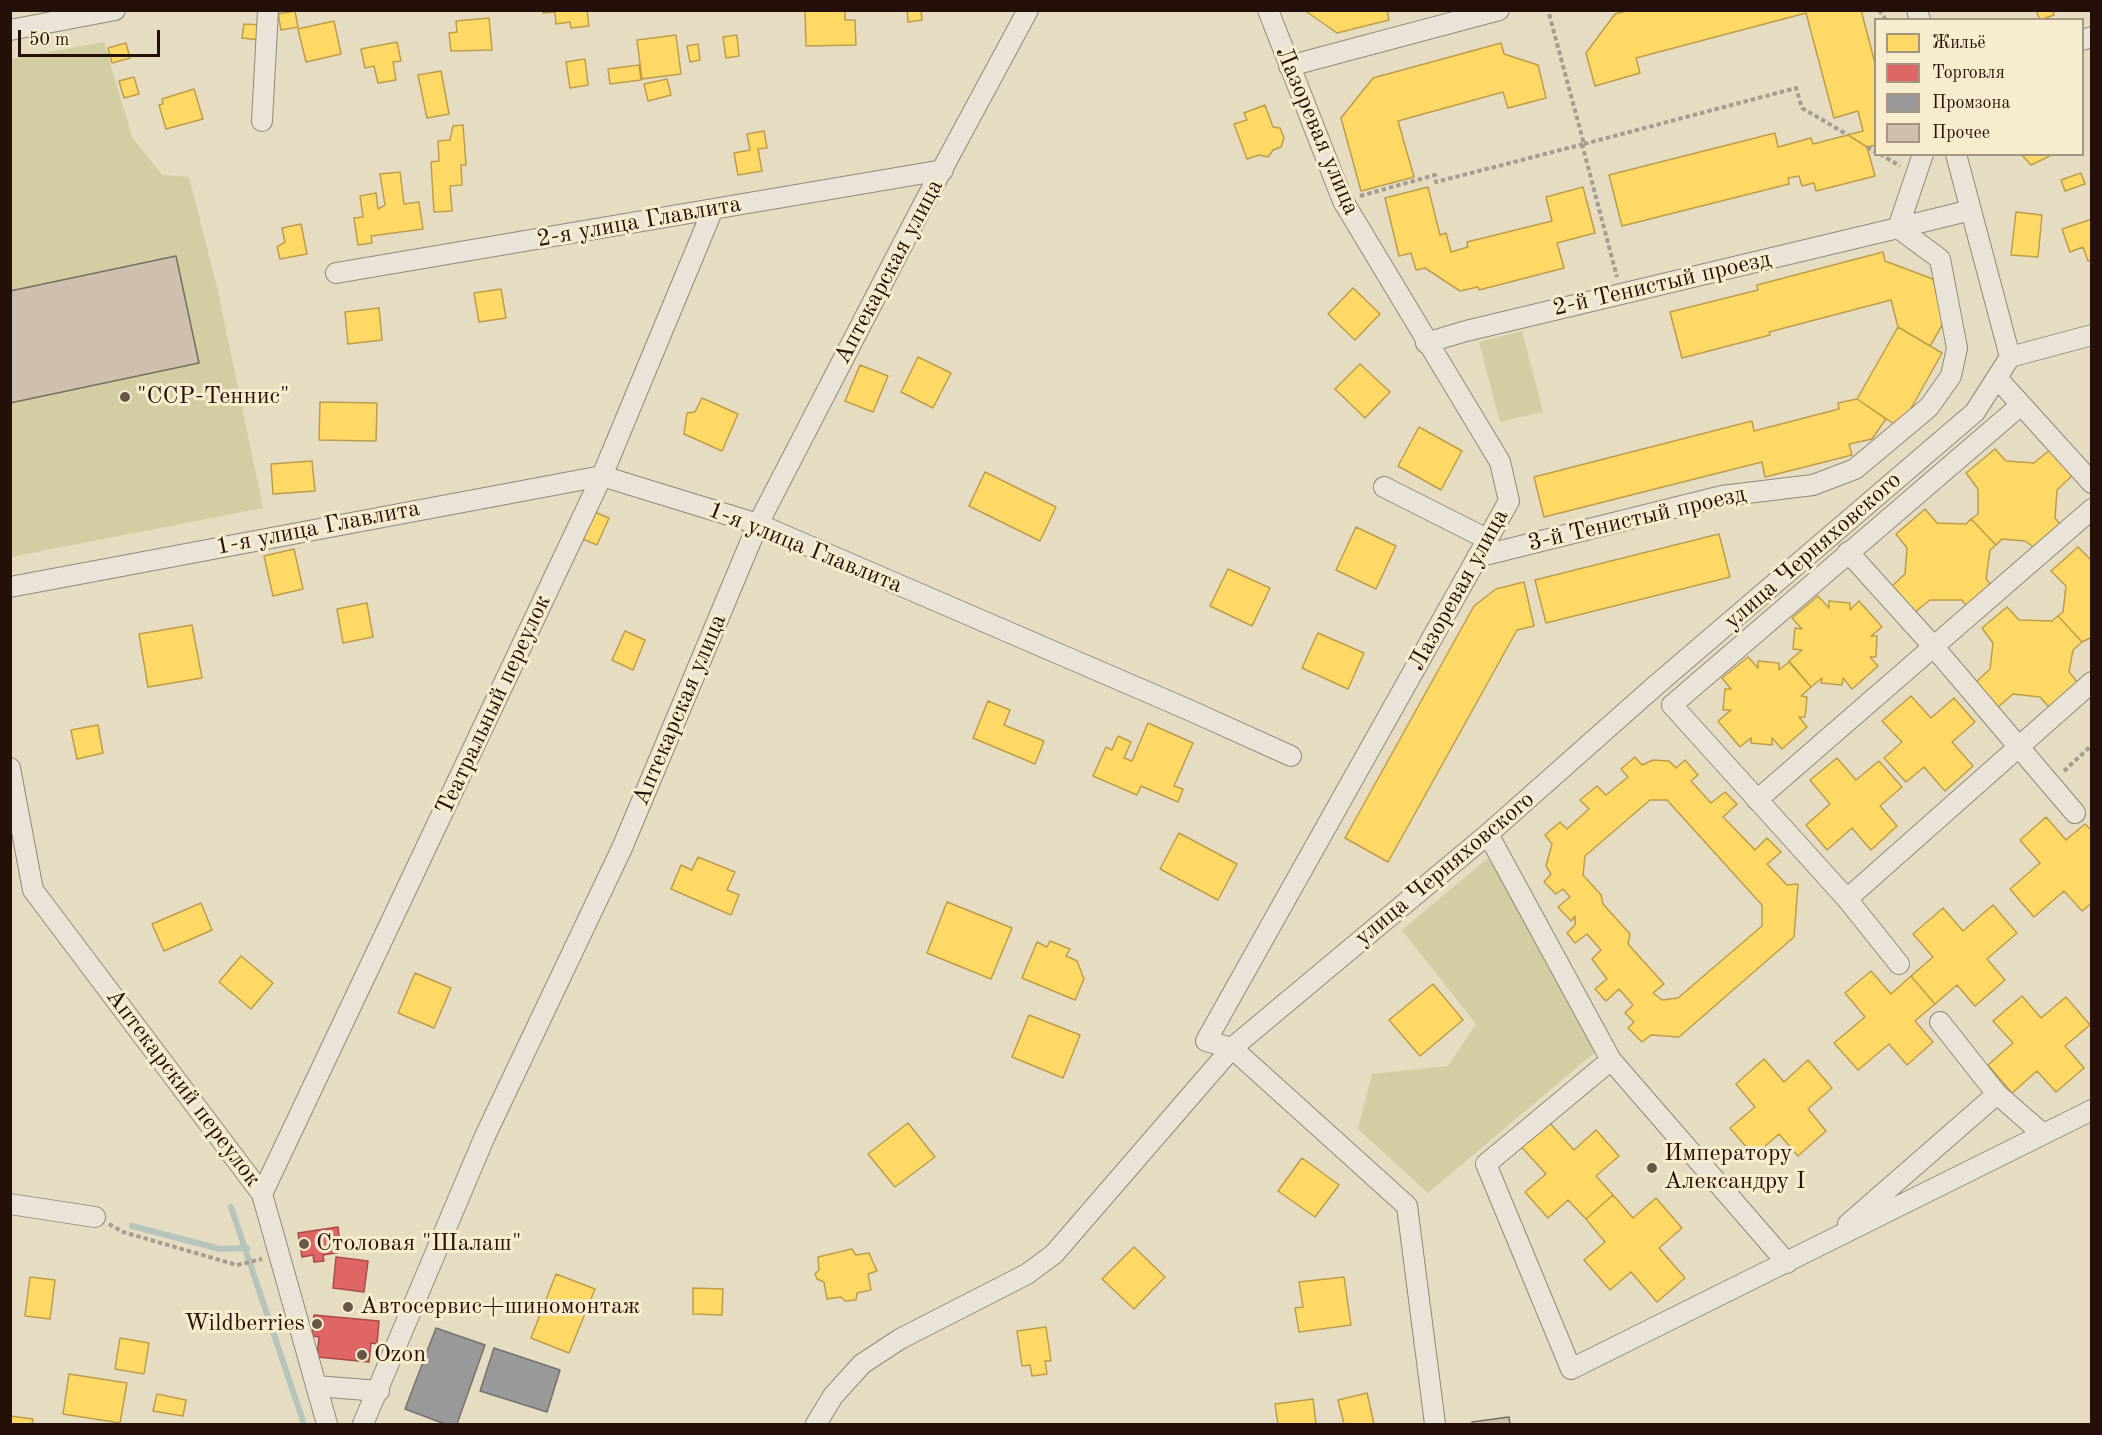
<!DOCTYPE html>
<meta charset="utf-8">
<style>
body{margin:0}
#map{position:relative;width:2102px;height:1435px;overflow:hidden;background:#e5dcc2;font-family:"Old Standard TT",serif}
canvas{display:block}
.frame{position:absolute;inset:0;border:12px solid #241008;pointer-events:none}
.legend{position:absolute;left:1874px;top:18px;width:210px;height:138px;box-sizing:border-box;background:#f7edce;border:2px solid #a3957f;margin:0;padding:8px 10px;list-style:none;font-size:18px;color:#241008}
.legend li{display:flex;align-items:center;gap:12px;height:30px}
.legend b{width:30px;border:2px solid #a3957f}
.scale{position:absolute;left:18px;top:30px;width:142px;height:27px;box-sizing:border-box;border:3px solid #241008;border-top:0;padding-left:8px;font-size:18px;line-height:21px;white-space:nowrap;color:#241008;-webkit-text-stroke:4px #f7edce;paint-order:stroke}
</style>
<div id="map">
<canvas width="2102" height="1435"></canvas>
<div class="frame"></div>
<ul class="legend">
<li><b style="height:16px;background:#ffd966"></b>Жильё</li>
<li><b style="height:16px;background:#e06666"></b>Торговля</li>
<li><b style="height:16px;background:#999"></b>Промзона</li>
<li><b style="height:16px;background:#cebfae"></b>Прочее</li>
</ul>
<div class="scale">50 m</div>
</div>
<script>
const ctx = document.querySelector('canvas').getContext('2d');
ctx.lineJoin = 'round';
function fill(path, color) {
  ctx.fillStyle = color;
  ctx.fill(path, 'evenodd');
}
function shape(rows) {
  const path = new Path2D();
  for (const r of rows) {
    path.moveTo(r[0], r[1]);
    for (let i = 2; i < r.length; i += 2) path.lineTo(r[i], r[i + 1]);
  }
  return path;
}
function trace(path, color, width, dash) {
  ctx.strokeStyle = color;
  ctx.lineWidth = width;
  ctx.lineCap = dash ? 'butt' : 'round';
  ctx.setLineDash(dash || []);
  ctx.stroke(path);
}
function write(font, color, halo, rows, align = 'center') {
  ctx.font = font + ' "Old Standard TT",serif';
  ctx.lineWidth = 6;
  ctx.setLineDash([]);
  ctx.textBaseline = 'middle';
  ctx.strokeStyle = halo;
  ctx.fillStyle = color;
  for (const [text, x, y, turn = 0] of rows) {
    ctx.save();
    ctx.translate(x, y);
    ctx.rotate((+turn || 0) * Math.PI / 180);
    ctx.textAlign = isNaN(turn) ? turn : align;
    if (halo) ctx.strokeText(text, 0, 0);
    ctx.fillText(text, 0, 0);
    ctx.restore();
  }
}
fill(shape([
 [104,42,132,137,162,175,189,177,217,287,263,508,11,557,11,59],
 [1522,331,1543,412,1500,422,1479,342],
 [1493,854,1600,1048,1428,1193,1358,1129,1372,1074,1448,1066,1476,1024,1402,930]
]), '#d2cea2');
const homes = shape([
 [543,10,587,10,589,26,571,28,570,22,556,24,555,12,543,13,543,10],
 [805,10,845,10,845,20,855,20,856,45,806,46,805,10],
 [907,10,921,10,922,20,908,22,907,10],
 [1304,10,1387,10,1389,20,1337,33,1304,10],
 [1630,10,1861,10,1876,67,1876,145,1867,147,1848,135,1863,131,1858,111,1834,118,1806,13,1636,58,1640,73,1595,86,1586,53,1615,14,1630,10],
 [2036,10,2053,10,2054,15,2040,20,2036,10],
 [295,11,298,27,281,30,278,14,295,11],
 [489,18,492,50,451,51,449,33,457,32,456,21,489,18],
 [334,21,341,54,306,62,298,29,334,21],
 [244,24,261,25,260,40,242,38,244,24],
 [676,35,681,74,642,79,637,40,676,35],
 [737,35,739,56,726,58,723,37,737,35],
 [397,42,401,61,393,62,396,80,378,83,374,66,365,68,361,49,397,42],
 [126,43,130,58,112,63,108,48,126,43],
 [1501,43,1504,54,1538,65,1546,98,1508,108,1503,92,1398,121,1414,177,1361,191,1341,118,1373,78,1501,43],
 [698,44,700,60,690,62,687,46,698,44],
 [585,59,588,85,570,88,566,62,585,59],
 [639,65,641,80,610,84,608,69,639,65],
 [441,71,449,114,427,118,418,75,441,71],
 [134,77,139,94,124,98,119,81,134,77],
 [667,79,671,95,648,101,644,84,667,79],
 [194,89,203,119,166,129,159,105,163,104,162,99,194,89],
 [1265,105,1273,127,1280,128,1284,138,1281,147,1273,150,1268,157,1259,155,1247,159,1234,124,1247,120,1244,113,1265,105],
 [463,125,466,165,461,165,462,185,450,186,452,211,434,212,431,162,439,161,438,141,450,140,453,126,463,125],
 [764,131,767,148,758,149,762,171,738,175,734,153,750,150,747,134,764,131],
 [1775,133,1778,147,1811,138,1813,144,1848,135,1867,147,1875,176,1816,191,1814,183,1802,186,1799,176,1788,178,1789,184,1622,226,1609,175,1775,133],
 [2021,154,2054,154,2031,165,2021,154],
 [400,172,404,204,419,202,423,229,371,236,372,243,358,245,354,218,363,217,360,196,376,193,378,209,385,205,380,174,400,172],
 [2081,173,2085,184,2065,191,2061,180,2081,173],
 [1428,187,1440,235,1446,233,1451,252,1468,247,1467,242,1552,221,1546,197,1583,187,1595,233,1557,243,1564,268,1479,290,1478,287,1460,291,1425,268,1416,270,1411,253,1399,256,1385,198,1428,187],
 [2016,212,2042,215,2038,257,2011,255,2016,212],
 [2092,219,2092,260,2088,261,2083,247,2070,252,2062,229,2092,219],
 [301,224,307,254,280,259,277,247,285,242,282,228,301,224],
 [1883,252,1885,261,1933,279,1944,322,1930,346,1898,327,1891,300,1769,332,1770,335,1682,358,1670,312,1758,290,1757,285,1883,252],
 [1353,288,1380,314,1355,340,1328,314,1353,288],
 [501,289,506,318,479,322,474,293,501,289],
 [379,308,382,340,348,344,345,312,379,308],
 [1898,327,1942,353,1900,428,1857,399,1898,327],
 [918,357,951,373,933,408,901,392,918,357],
 [1360,364,1390,392,1365,418,1335,389,1360,364],
 [860,365,888,376,873,412,845,401,860,365],
 [702,398,738,414,722,451,684,434,687,413,695,412,702,398],
 [1857,399,1886,419,1872,439,1849,444,1852,455,1765,477,1762,462,1544,517,1534,477,1752,421,1754,431,1839,409,1838,403,1857,399],
 [320,402,377,403,376,441,319,440,320,402],
 [1419,427,1462,451,1441,490,1398,466,1419,427],
 [1995,449,2006,461,2034,463,2051,449,2074,474,2057,490,2055,518,2063,527,2036,549,2025,541,2002,539,1996,545,1971,519,1978,514,1978,489,1966,473,1995,449],
 [312,461,315,491,273,494,271,464,312,461],
 [985,472,1056,507,1040,541,969,506,985,472],
 [1925,509,1937,523,1966,524,1971,519,1996,545,1990,550,1986,579,1992,586,1967,607,1962,600,1930,600,1915,612,1892,586,1905,574,1907,548,1896,534,1925,509],
 [590,510,609,518,597,545,578,537,590,510],
 [1356,527,1396,546,1376,589,1336,570,1356,527],
 [1719,534,1730,577,1546,623,1535,580,1719,534],
 [2078,547,2092,561,2092,637,2082,642,2058,616,2063,612,2066,586,2051,571,2078,547],
 [294,549,303,589,273,596,264,556,294,549],
 [1228,569,1270,588,1252,626,1210,606,1228,569],
 [1524,582,1534,626,1517,630,1388,862,1345,838,1474,606,1496,589,1524,582],
 [1818,596,1829,608,1829,601,1850,603,1850,610,1859,601,1882,627,1871,636,1877,636,1876,657,1870,657,1878,666,1852,689,1843,678,1842,685,1821,683,1822,678,1811,687,1789,661,1802,650,1793,649,1795,628,1802,629,1792,618,1818,596],
 [367,603,373,637,343,643,337,609,367,603],
 [2007,607,2019,620,2052,621,2058,616,2082,642,2073,650,2069,672,2079,684,2050,708,2040,697,2013,694,1997,708,1975,683,1990,669,1993,643,1982,628,2007,607],
 [192,625,202,678,148,687,139,634,192,625],
 [625,631,645,640,633,670,612,660,625,631],
 [1318,633,1364,653,1348,689,1302,668,1318,633],
 [1748,657,1758,668,1758,661,1779,663,1779,670,1789,662,1811,687,1801,696,1807,697,1805,717,1799,717,1807,727,1782,749,1772,738,1772,745,1751,743,1751,738,1740,747,1718,721,1731,710,1723,710,1725,689,1731,689,1722,678,1748,657],
 [1911,696,1931,718,1954,698,1975,722,1952,742,1973,766,1945,791,1924,767,1906,782,1884,758,1902,742,1882,721,1911,696],
 [988,701,1010,710,1004,725,1044,741,1035,764,973,738,988,701],
 [1148,723,1193,743,1174,786,1183,789,1178,802,1141,786,1137,795,1093,776,1106,747,1112,750,1118,736,1131,742,1124,758,1132,761,1148,723],
 [98,725,103,753,77,759,71,730,98,725],
 [1635,757,1642,765,1653,760,1669,761,1676,768,1685,760,1698,775,1691,781,1711,803,1725,792,1737,804,1723,817,1755,850,1767,838,1781,852,1767,864,1787,885,1798,884,1794,937,1679,1037,1651,1035,1642,1042,1628,1028,1634,1022,1625,1013,1633,1005,1619,989,1606,1001,1595,989,1607,979,1592,959,1601,950,1587,934,1575,943,1567,933,1575,925,1575,916,1571,921,1558,907,1570,897,1563,889,1556,894,1544,882,1551,874,1546,866,1552,844,1545,835,1560,822,1567,829,1589,809,1580,800,1597,786,1606,795,1628,777,1621,769,1635,757],
 [1650,800,1667,800,1762,905,1762,926,1678,998,1662,1000,1653,993,1664,984,1628,944,1630,934,1603,904,1601,895,1583,875,1585,856,1650,800],
 [1837,758,1856,780,1879,761,1902,787,1880,806,1897,826,1871,850,1852,828,1827,850,1806,825,1830,804,1810,780,1837,758],
 [2046,817,2066,840,2085,824,2092,831,2092,903,2082,911,2064,891,2034,917,2010,889,2040,863,2020,840,2046,817],
 [1179,833,1237,864,1218,900,1160,869,1179,833],
 [698,857,735,872,727,890,739,895,731,915,671,889,681,865,692,870,698,857],
 [947,902,1012,928,991,979,927,953,947,902],
 [201,903,212,930,164,951,152,924,201,903],
 [1993,905,2017,933,1987,959,2005,980,1975,1006,1957,985,1935,1004,1911,976,1933,957,1913,934,1943,908,1963,931,1993,905],
 [1050,941,1070,949,1066,956,1077,961,1084,979,1075,1000,1022,978,1037,942,1047,947,1050,941],
 [241,956,273,983,251,1009,219,982,241,956],
 [1871,971,1891,994,1911,976,1935,1004,1915,1021,1933,1042,1907,1065,1889,1044,1858,1070,1834,1043,1865,1017,1845,993,1871,971],
 [415,973,451,988,434,1028,398,1013,415,973],
 [1433,984,1463,1020,1420,1056,1389,1020,1433,984],
 [2022,996,2041,1018,2066,997,2090,1025,2065,1046,2084,1068,2056,1092,2037,1071,2012,1093,1988,1065,2013,1043,1993,1021,2022,996],
 [1029,1015,1080,1035,1063,1078,1012,1057,1029,1015],
 [1764,1059,1784,1082,1808,1060,1832,1088,1808,1109,1826,1131,1798,1156,1779,1134,1754,1156,1730,1128,1755,1107,1736,1084,1764,1059],
 [1547,1120,1574,1150,1596,1130,1619,1156,1596,1176,1613,1195,1586,1219,1568,1200,1548,1218,1525,1192,1546,1174,1519,1144,1547,1120],
 [908,1123,935,1157,895,1187,868,1154,908,1123],
 [1302,1158,1339,1185,1315,1217,1278,1191,1302,1158],
 [1613,1195,1633,1218,1656,1198,1682,1228,1659,1248,1685,1278,1657,1302,1631,1272,1610,1290,1584,1260,1605,1242,1586,1219,1613,1195],
 [1134,1247,1165,1277,1134,1309,1102,1279,1134,1247],
 [852,1249,856,1255,869,1253,877,1271,868,1274,871,1290,857,1293,856,1300,845,1301,841,1297,827,1299,824,1282,817,1279,815,1274,819,1270,818,1257,852,1249],
 [556,1274,595,1289,569,1353,531,1338,556,1274],
 [30,1277,55,1280,50,1319,25,1316,30,1277],
 [1344,1277,1351,1325,1299,1332,1295,1308,1303,1307,1299,1282,1344,1277],
 [693,1288,723,1289,722,1315,693,1314,693,1288],
 [1046,1327,1051,1361,1045,1361,1047,1374,1032,1376,1030,1365,1022,1366,1017,1331,1046,1327],
 [120,1338,149,1343,144,1374,115,1369,120,1338],
 [69,1374,127,1383,120,1423,63,1414,69,1374],
 [1367,1393,1374,1424,1344,1424,1338,1400,1367,1393],
 [157,1394,186,1400,183,1416,153,1411,157,1394],
 [1313,1399,1316,1424,1278,1424,1275,1404,1313,1399],
 [10,1416,33,1419,32,1424,10,1424,10,1416]
]);
fill(homes, '#ffd966');
trace(homes, '#bd9d4a', 1.5);
const shops = shape([
 [338,1227,341,1252,323,1255,324,1261,314,1262,313,1255,302,1257,298,1233,338,1227],
 [336,1257,368,1261,364,1292,333,1288,336,1257],
 [314,1315,379,1321,377,1344,371,1343,369,1362,317,1357,319,1337,312,1336,314,1315]
]);
fill(shops, '#e06666');
trace(shops, '#a84c4a', 1.5);
const industry = shape([
 [436,1328,485,1345,457,1424,445,1424,405,1409,436,1328],
 [494,1348,560,1370,547,1412,480,1391,494,1348]
]);
fill(industry, '#999');
trace(industry, '#76706e', 1.5);
trace(shape([
 [231,1207,304,1424],
 [132,1226,220,1249,247,1248]
]), '#b6c5bc', 6);
const building = shape([
 [176,256,199,363,10,403,10,291,176,256],
 [1509,1417,1510,1424,1472,1424,1472,1422,1509,1417]
]);
fill(building, '#cebfae');
trace(building, '#766e61', 1.5);
const minor = shape([
 [1268,10,1343,201,1500,462,1509,501,1206,1041,1232,1048,1407,1206,1435,1424],
 [1917,10,1920,20],
 [10,30,115,10],
 [2082,40,2092,37],
 [1289,66,1499,10],
 [262,121,268,10],
 [1956,154,2010,357],
 [1898,228,1923,154],
 [1898,228,1971,210],
 [336,273,943,170],
 [1426,343,1466,331,1898,228,1940,259,1957,348,1951,376,1929,407,1855,469,1813,485,1722,496,1477,557],
 [1997,378,2092,483],
 [1384,487,1487,539],
 [1848,552,1933,646,2075,813],
 [10,587,602,476,758,524,1189,710,1291,756],
 [10,768,33,890,262,1194,327,1424],
 [1757,800,2092,509],
 [1488,834,1611,1060,1787,1263],
 [1847,899,2092,682],
 [1899,964,1847,899,1672,705,2021,405],
 [1940,1022,1997,1094,2043,1134],
 [1611,1060,1486,1164,1571,1369,2092,1110],
 [262,1194,602,476,713,209],
 [10,1204,95,1217],
 [1848,1224,1997,1094],
 [316,1386,379,1391],
 [363,1424,485,1136,622,848,758,524,924,203,1028,10],
 [816,1424,833,1396,862,1364,900,1339,1027,1274,1054,1254,1232,1048,1488,834,1655,686,1975,412,2010,357,2092,335]
]);
trace(minor, '#91897a', 22);
trace(shape([
 [1879,10,1886,20],
 [1582,144,1617,277],
 [1584,144,1796,88,1802,108,1848,135],
 [1867,147,1876,152],
 [1880,154,1900,166],
 [1360,196,1435,175,1436,182,1584,144,1548,10],
 [2064,771,2092,745],
 [109,1224,123,1232,237,1265,262,1259]
]), '#a39d93', 4, [4.5, 3]);
trace(minor, '#e9e4d7', 20);
for (const [x, y, r, color] of [
 [125,397,6,"#685749"],
 [1652,1168,6,"#685749"],
 [304,1244,6,"#685749"],
 [348,1307,6,"#685749"],
 [317,1324,6,"#685749"],
 [362,1355,6,"#685749"]
]) {
  const dot = new Path2D();
  dot.arc(x, y, r, 0, 2 * Math.PI);
  ctx.fillStyle = color;
  ctx.fill(dot);
  trace(dot, '#f7edce', 2);
}
write('24px', '#241008', '#f7edce', [
 ["Лазоревая улица",1317,131,67],
 ["2-я улица Главлита",639,222,-10],
 ["Аптекарская улица",889,272,-62],
 ["2-й Тенистый проезд",1662,284,-13],
 ["3-й Тенистый проезд",1637,519,-13],
 ["1-я улица Главлита",318,528,-11],
 ["1-я улица Главлита",805,548,22],
 ["улица Черняховского",1813,551,-41],
 ["Лазоревая улица",1459,590,-61],
 ["Театральный переулок",494,705,-65],
 ["Аптекарская улица",680,710,-67],
 ["улица Черняховского",1445,869,-40],
 ["Аптекарский переулок",183,1088,53]
]);
write('24px', '#241008', '#f7edce', [
 ["\"ССР-Теннис\"",137,397],
 ["Императору",1664,1154],
 ["Александру I",1664,1182],
 ["Столовая \"Шалаш\"",316,1244],
 ["Автосервис+шиномонтаж",360,1307],
 ["Wildberries",305,1324,"right"],
 ["Ozon",374,1355]
], 'left');
</script>
